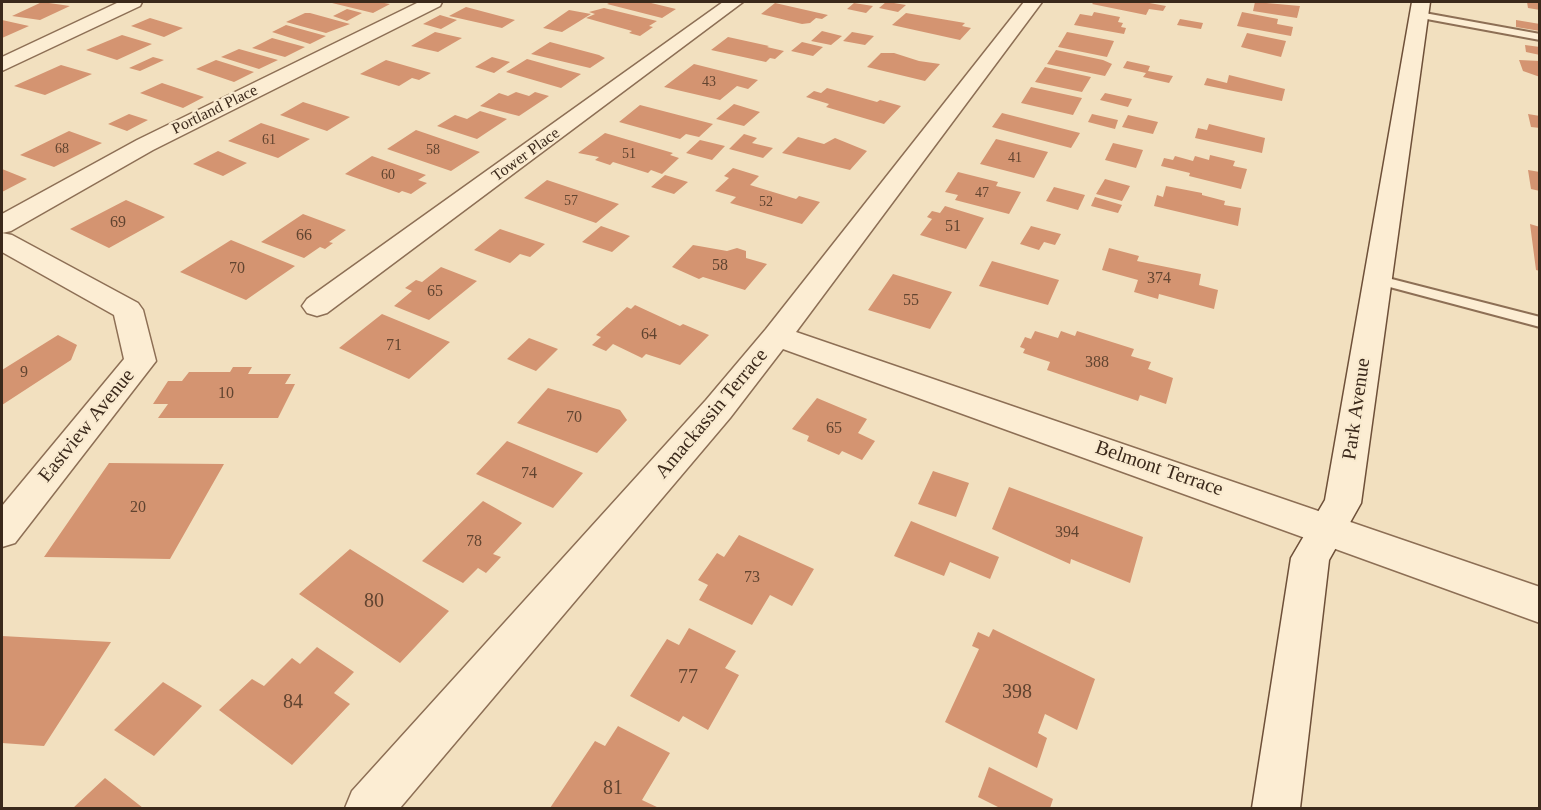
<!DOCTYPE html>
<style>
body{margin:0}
#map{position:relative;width:1541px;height:810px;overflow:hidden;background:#f2e0bf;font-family:Georgia,serif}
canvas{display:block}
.frame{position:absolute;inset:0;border:3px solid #3b291b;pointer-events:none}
</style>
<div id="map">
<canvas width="1541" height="810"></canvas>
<div class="frame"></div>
</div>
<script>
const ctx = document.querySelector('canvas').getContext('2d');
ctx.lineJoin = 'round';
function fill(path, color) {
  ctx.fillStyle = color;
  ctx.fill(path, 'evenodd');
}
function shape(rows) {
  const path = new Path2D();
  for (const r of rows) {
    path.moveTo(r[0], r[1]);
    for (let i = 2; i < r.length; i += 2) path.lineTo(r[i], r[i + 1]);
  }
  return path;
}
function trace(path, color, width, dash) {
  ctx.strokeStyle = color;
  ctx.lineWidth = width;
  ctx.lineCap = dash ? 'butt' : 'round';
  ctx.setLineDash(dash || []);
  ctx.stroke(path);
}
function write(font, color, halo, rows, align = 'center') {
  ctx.font = font + ' Georgia,serif';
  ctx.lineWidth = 4.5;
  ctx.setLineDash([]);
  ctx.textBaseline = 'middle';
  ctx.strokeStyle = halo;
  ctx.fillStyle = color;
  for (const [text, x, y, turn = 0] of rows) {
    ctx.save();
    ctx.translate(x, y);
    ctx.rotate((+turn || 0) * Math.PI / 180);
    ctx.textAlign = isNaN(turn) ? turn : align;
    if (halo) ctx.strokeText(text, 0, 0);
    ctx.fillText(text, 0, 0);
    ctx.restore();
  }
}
fill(shape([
 [42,2,70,6,40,20,12,16],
 [335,2,379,2,390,4,373,13,332,3],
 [611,2,647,2,676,9,662,18,607,4],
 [886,2,888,2,906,5,898,12,879,8],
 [1094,2,1144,2,1166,6,1163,11,1149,9,1146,15,1092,4],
 [1255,2,1300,6,1297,18,1253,11],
 [1527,2,1540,2,1540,10,1528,8],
 [775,3,828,15,822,19,816,18,810,23,802,24,761,14],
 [854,3,873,6,866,13,847,9],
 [466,7,515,20,502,28,449,16],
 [604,8,657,21,649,26,653,27,640,36,629,33,632,31,586,18,595,14,589,12],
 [347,9,362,13,347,21,333,16],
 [569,10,591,14,562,32,543,28],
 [1094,12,1120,17,1118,22,1123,23,1121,27,1126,28,1124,34,1074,25,1080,14,1092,16],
 [1242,12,1278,19,1277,24,1293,27,1291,36,1237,26],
 [305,13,310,13,350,24,326,33,286,22],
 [906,13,965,23,962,26,971,28,960,40,892,25],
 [440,15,457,20,441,29,423,24],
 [150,18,183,28,164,37,131,26],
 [1180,19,1203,23,1201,29,1177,25],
 [2,20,29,26,2,38],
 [1516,20,1540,24,1540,31,1516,27],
 [286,25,326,36,310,44,272,32],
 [822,31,842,36,831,45,811,41],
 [435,32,462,38,438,52,411,46],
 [852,32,874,36,865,45,843,41],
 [1067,32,1114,41,1107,57,1058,47],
 [1247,33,1286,41,1281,57,1241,47],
 [122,35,152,44,117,60,86,50],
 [728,37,769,46,767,47,784,51,775,59,770,58,766,62,711,50],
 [272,38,305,47,285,57,252,48],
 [550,42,599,55,605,58,590,68,531,54],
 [802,42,823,47,813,56,791,51],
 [1525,45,1540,47,1540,55,1526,52],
 [239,49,278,60,259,69,221,57],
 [1056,50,1103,60,1112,64,1105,76,1047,64],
 [881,53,894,53,919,61,940,64,925,81,867,67],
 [153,57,164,60,140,71,129,68],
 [492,57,510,62,494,73,475,67],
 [527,59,581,74,561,88,506,72],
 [216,60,254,72,234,82,196,69],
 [386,60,431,73,419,80,412,78,399,86,360,74],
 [1519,60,1540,61,1540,77,1523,71],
 [1127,61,1150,66,1148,71,1173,76,1169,83,1143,77,1146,73,1123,68],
 [694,64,758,80,748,89,737,86,720,100,664,87],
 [61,65,92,74,45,95,14,86],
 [1045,67,1091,77,1082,92,1035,82],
 [1229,75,1285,89,1282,101,1204,85,1207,78,1227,83],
 [162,83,204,97,183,108,140,93],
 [1031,87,1082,98,1073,115,1021,103],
 [827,88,877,102,880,100,901,106,884,124,826,107,829,104,806,97,814,91,821,93],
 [516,92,529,96,535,92,549,96,519,116,480,106,499,93,508,96],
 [1105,93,1132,99,1128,107,1100,100],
 [303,102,350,117,327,131,280,115],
 [734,104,760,112,744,126,716,119],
 [640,105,713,124,699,137,686,134,680,139,619,122],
 [480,111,507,119,477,139,437,126,455,115,467,119],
 [1002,113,1080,133,1071,148,992,127],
 [129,114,148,120,127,131,108,124],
 [1092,114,1118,120,1115,129,1088,122],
 [1528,114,1540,116,1540,128,1531,127],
 [1128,115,1158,122,1153,134,1122,127],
 [261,123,310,139,278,158,228,141],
 [1209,124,1265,138,1262,153,1195,138,1198,128,1207,130],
 [416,130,480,152,451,171,387,149],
 [69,131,102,143,54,167,20,155],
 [605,133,673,153,670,155,679,158,662,174,651,170,648,173,613,162,610,165,595,160,599,157,578,153],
 [744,134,757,138,752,143,773,148,763,158,729,149],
 [798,137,824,144,835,138,867,151,850,170,782,153],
 [996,139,1048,152,1034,178,980,164],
 [700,140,725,146,712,160,686,153],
 [1113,143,1143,150,1136,168,1105,160],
 [218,151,247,163,223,176,193,164],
 [1210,155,1235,161,1233,166,1247,169,1241,189,1189,176,1190,173,1161,166,1164,158,1173,160,1175,156,1193,161,1195,156,1209,160],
 [372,156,426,175,418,180,427,183,411,194,402,191,399,193,345,174],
 [733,168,759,176,750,185,796,199,799,196,820,202,802,224,730,203,736,197,715,191,729,178,724,176],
 [2,169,27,179,2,192],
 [1528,170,1540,172,1540,191,1531,189],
 [958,172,998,182,996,186,1021,192,1009,214,955,200,958,195,945,192],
 [665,175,688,182,674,194,651,187],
 [1105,179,1130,186,1122,201,1096,194],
 [547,180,619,204,596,223,524,198],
 [1166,186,1202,193,1202,195,1225,201,1224,205,1241,208,1238,226,1154,206,1157,195,1163,197],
 [1054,187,1085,195,1078,210,1046,201],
 [1095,197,1122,205,1118,213,1091,206],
 [126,200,165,217,109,248,70,229],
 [945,206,984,218,966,249,920,235,932,219,927,217,932,211,940,213],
 [303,214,346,230,329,242,333,243,325,249,320,247,304,258,261,242],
 [1530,224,1540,227,1540,271,1536,270],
 [601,226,630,236,612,252,582,242],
 [1031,226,1061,234,1055,245,1044,242,1039,250,1020,244],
 [500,229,545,244,530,257,520,254,510,263,474,250],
 [231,240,295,266,246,300,180,272],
 [693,245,727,251,737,248,746,251,746,258,767,264,745,290,703,277,699,279,672,267],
 [1109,248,1139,256,1137,261,1201,274,1199,285,1218,290,1214,309,1159,294,1158,299,1134,292,1138,280,1102,270],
 [992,261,1059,280,1048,305,979,286],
 [441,267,477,281,429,320,394,306,412,291,405,288,416,280,422,282],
 [893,274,952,292,930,329,868,310],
 [635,305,680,326,683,324,709,335,680,365,646,354,642,358,613,344,606,351,592,345,601,337,596,335,627,307,631,309],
 [382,314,450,342,409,379,339,348],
 [1035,331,1058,338,1061,331,1075,336,1077,331,1134,349,1131,356,1151,362,1148,369,1173,378,1166,404,1140,395,1138,401,1047,370,1050,362,1023,353,1025,349,1020,347,1025,337,1031,339],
 [58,335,77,345,71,360,2,405,2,370],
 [529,338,558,349,536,371,507,359],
 [233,367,252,367,248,374,291,374,285,384,295,384,278,418,158,418,168,404,153,404,168,381,182,381,189,372,230,372],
 [548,388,620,410,627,420,597,453,517,423],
 [817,398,867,419,858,433,875,441,862,460,842,451,839,455,807,441,809,436,792,429],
 [507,441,583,473,553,508,476,474],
 [109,463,224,464,170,559,44,557],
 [933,471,969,483,956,517,918,504],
 [1009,487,1143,537,1130,583,1071,559,1070,564,992,529],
 [483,501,522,523,493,554,501,557,486,573,478,568,463,583,422,561],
 [911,521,999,557,990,579,950,562,944,576,894,556],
 [739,535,814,569,792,606,770,595,752,625,699,600,708,585,698,580,717,553,724,557],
 [350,549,449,611,400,663,299,594],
 [689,628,736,651,725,668,739,675,708,730,683,716,679,722,630,696,667,639,679,645],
 [993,629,1095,679,1077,730,1045,714,1038,733,1047,738,1037,768,945,722,979,649,972,646,978,632,989,637],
 [2,636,111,642,44,746,2,743],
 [317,647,354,672,334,693,350,704,292,765,219,710,252,679,264,686,292,658,300,664],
 [163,682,202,706,154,756,114,730],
 [618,726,670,753,642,800,659,808,550,808,595,741,605,746],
 [989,767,1053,799,1050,808,1000,808,978,797],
 [105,778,143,808,73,808]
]), '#d49471');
const lane = shape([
 [1419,12,1540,34,1540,40,1416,17,1416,13,1419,12],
 [1376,275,1540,317,1540,327,1371,282,1369,279,1371,276,1376,275]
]);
const street = shape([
 [119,2,142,2,140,6,2,71,2,57,119,2],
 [419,2,442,2,440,6,153,150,11,231,2,233,12,235,138,303,143,310,156,361,15,543,2,547,2,506,124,359,114,315,2,252,2,214,137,140,419,2],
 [723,2,743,2,327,313,317,316,307,313,302,306,307,299,723,2],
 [1024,2,1042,2,796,332,1540,587,1540,623,783,349,730,418,400,808,345,808,352,791,706,400,766,329,1024,2]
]);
const secondary = shape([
 [1412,2,1430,2,1361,503,1329,560,1300,808,1252,808,1291,558,1325,500,1412,2]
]);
trace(lane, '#8d6f55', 4);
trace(street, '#8d6f55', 3);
trace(secondary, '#6e5039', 3);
fill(lane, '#fcedd3');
fill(street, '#fcedd3');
fill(secondary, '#fcedd3');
write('14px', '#614430', null, [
 ["43",709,82],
 ["61",269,140],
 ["68",62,149],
 ["58",433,150],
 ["51",629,154],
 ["41",1015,158],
 ["60",388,175],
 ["47",982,193],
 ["57",571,201],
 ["52",766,202]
]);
write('16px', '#3b291b', '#f9eacf', [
 ["Portland Place",215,110,-26],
 ["Tower Place",526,155,-36]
]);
write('16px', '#614430', null, [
 ["69",118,223],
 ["51",953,227],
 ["66",304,236],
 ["58",720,266],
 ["70",237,269],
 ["374",1159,279],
 ["65",435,292],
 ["55",911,301],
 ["64",649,335],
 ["71",394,346],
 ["388",1097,363],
 ["9",24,373],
 ["10",226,394],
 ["70",574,418],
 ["65",834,429],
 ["74",529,474],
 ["20",138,508],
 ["394",1067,533],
 ["78",474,542],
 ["73",752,578]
]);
write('20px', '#3b291b', '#f9eacf', [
 ["Park Avenue",1357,409,-82],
 ["Amackassin Terrace",712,414,-50],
 ["Eastview Avenue",87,426,-51],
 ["Belmont Terrace",1159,469,19]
]);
write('20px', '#614430', null, [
 ["80",374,602],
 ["77",688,678],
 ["398",1017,693],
 ["84",293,703],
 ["81",613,789]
]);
</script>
